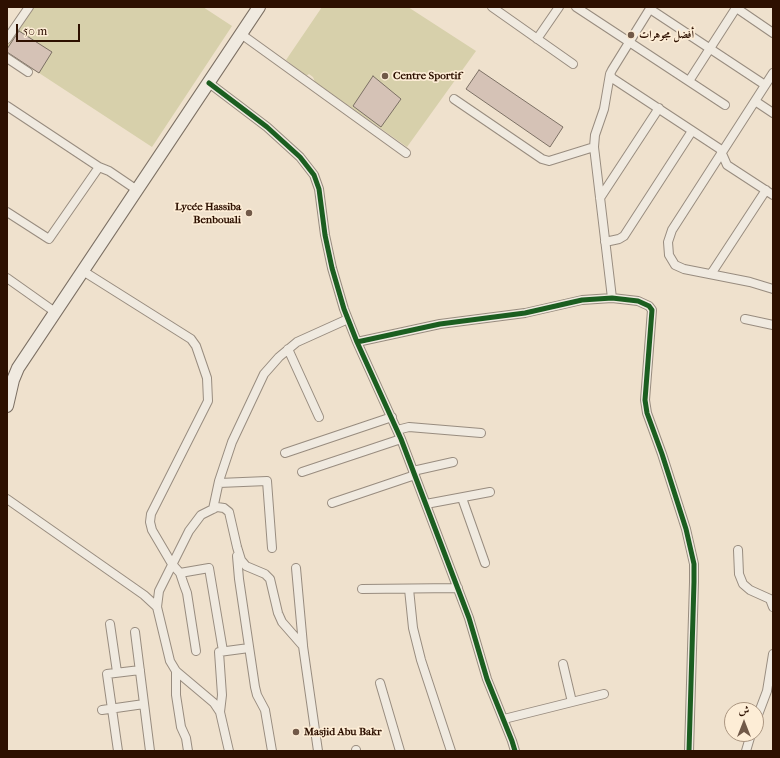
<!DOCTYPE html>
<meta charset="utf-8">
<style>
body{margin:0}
#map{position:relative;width:780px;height:758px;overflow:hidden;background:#efe1cd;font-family:"IM FELL French Canon",Amiri,serif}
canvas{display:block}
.frame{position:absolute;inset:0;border:8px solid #2d1000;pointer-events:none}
.north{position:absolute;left:724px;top:702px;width:40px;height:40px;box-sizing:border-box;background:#fdedd6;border:1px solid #aa9580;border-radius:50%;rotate:0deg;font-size:11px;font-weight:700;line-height:16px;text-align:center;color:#2d1000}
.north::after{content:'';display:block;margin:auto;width:14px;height:18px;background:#715948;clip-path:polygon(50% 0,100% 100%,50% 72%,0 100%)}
.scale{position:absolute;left:16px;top:24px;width:64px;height:18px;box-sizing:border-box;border:2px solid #2d1000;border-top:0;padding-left:5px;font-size:12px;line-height:14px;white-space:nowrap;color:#2d1000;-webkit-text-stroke:3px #fdedd6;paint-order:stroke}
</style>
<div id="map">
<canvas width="780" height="758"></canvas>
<div class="frame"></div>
<div class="north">ش</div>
<div class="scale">50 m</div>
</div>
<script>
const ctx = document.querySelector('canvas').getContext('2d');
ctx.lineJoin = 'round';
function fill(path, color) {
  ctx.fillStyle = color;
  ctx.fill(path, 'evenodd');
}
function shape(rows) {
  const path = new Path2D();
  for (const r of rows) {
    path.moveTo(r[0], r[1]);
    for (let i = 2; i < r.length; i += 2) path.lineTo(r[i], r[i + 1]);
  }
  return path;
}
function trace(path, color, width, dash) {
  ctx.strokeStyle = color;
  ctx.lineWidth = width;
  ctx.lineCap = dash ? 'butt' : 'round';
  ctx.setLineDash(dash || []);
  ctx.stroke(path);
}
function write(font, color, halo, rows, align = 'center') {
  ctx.font = font + ' "IM FELL French Canon",Amiri,serif';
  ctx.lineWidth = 3.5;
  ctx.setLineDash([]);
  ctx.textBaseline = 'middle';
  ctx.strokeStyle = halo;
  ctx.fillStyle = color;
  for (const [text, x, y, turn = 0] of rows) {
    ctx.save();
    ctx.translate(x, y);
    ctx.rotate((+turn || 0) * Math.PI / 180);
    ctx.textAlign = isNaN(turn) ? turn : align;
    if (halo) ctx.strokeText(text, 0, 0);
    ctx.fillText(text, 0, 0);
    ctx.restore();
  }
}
fill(shape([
 [33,7,203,7,232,26,152,147,7,52,7,46],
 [322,7,408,7,476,51,407,147,315,82,313,77,309,74,306,76,286,60]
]), '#d7d0ab');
const building = shape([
 [19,31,52,52,39,73,7,52,7,49,19,31],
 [479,70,563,127,550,147,466,89,479,70],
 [373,76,401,99,381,127,353,106,373,76]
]);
fill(building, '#d5c2b6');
trace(building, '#7c7064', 1);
const street = shape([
 [492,7,573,64],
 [576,7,725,105],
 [651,7,612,70,610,74,612,78,720,149,727,165,773,195],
 [735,7,773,33],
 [650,9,765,85],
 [241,34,406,153],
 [7,39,29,7],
 [537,39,559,7],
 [7,58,28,72],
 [773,73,672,230,668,242,669,255,675,265,684,269,750,282,773,289],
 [610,74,604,109,595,135,594,147,612,298],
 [689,81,736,8],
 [209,83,267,127,300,157,314,175,319,189,325,235,332,268,344,309,357,342,401,439,469,618,487,679,512,741,515,751],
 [454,99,542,159,549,161,594,147],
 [755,101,773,113],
 [7,106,99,167,49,239,7,212],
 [99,167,109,171,137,190],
 [600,198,659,108],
 [605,242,619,239,624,236,692,131],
 [83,271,191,339,196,346,207,378,208,401,151,514,150,522,152,530,172,564,180,573,184,585,187,593,196,651],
 [711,274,766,190],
 [7,278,55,312],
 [745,319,773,325],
 [357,342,440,324,525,313,582,300,612,298,638,301,649,306,652,310,645,400,647,413,662,454,686,529,694,564,694,582,689,751],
 [288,349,319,417],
 [397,430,409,427,481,433],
 [285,453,392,417],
 [413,471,453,462],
 [302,472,401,439],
 [219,483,267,481,272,548],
 [462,498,485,563],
 [7,499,144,595,157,607],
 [332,503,415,475],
 [426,504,490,492],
 [213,509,219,481,232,442,264,374,279,357,297,342,348,319],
 [738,550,739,574,743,584,750,590,770,599,773,607],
 [237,556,239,579,255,687,257,695,265,710,272,751],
 [296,568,303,645],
 [180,573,209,568,223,651],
 [362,589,458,588],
 [409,589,413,628,421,660,451,751],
 [110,624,117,672],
 [135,632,150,751],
 [563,664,572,702],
 [176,671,176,695,181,727,186,738,188,751],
 [380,683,400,751],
 [102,710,144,704],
 [220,712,222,695,219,652,249,648],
 [504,719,604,694],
 [756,720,767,691,773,654],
 [356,750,356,751],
 [118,751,107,674,140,670],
 [229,751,220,712,214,703,176,671,170,661,157,607,159,591,189,531,201,515,217,507,224,508,229,512,237,547,241,560,246,566,265,574,270,579,278,613,282,622,303,646,318,751],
 [746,751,751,734]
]);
const secondary = shape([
 [7,406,13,380,18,368,259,7]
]);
trace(street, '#988c7f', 10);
trace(secondary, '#7c7064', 14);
trace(street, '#f0eae0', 8);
trace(secondary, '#f0eae0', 12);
trace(shape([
 [209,83,267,127,300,157,314,175,319,189,325,235,332,268,344,309,357,342,401,439,469,618,487,679,512,741,515,751],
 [357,342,440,324,525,313,582,300,612,298,638,301,649,306,652,310,645,400,647,413,662,454,686,529,694,564,694,582,689,751]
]), '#1b5e20', 5);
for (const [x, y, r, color] of [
 [631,35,4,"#715948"],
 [385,76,4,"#715948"],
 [249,213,4,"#715948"],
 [296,732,4,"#715948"]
]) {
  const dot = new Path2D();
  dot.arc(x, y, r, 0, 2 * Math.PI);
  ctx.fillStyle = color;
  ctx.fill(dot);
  trace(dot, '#fdedd6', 1.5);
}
write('bold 11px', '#2d1000', '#fdedd6', [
 ["أفضل مجوهرات",639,35],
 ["Centre Sportif",393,76],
 ["Lycée Hassiba",241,207,"right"],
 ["Benbouali",241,220,"right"],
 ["Masjid Abu Bakr",304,732]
], 'left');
</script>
